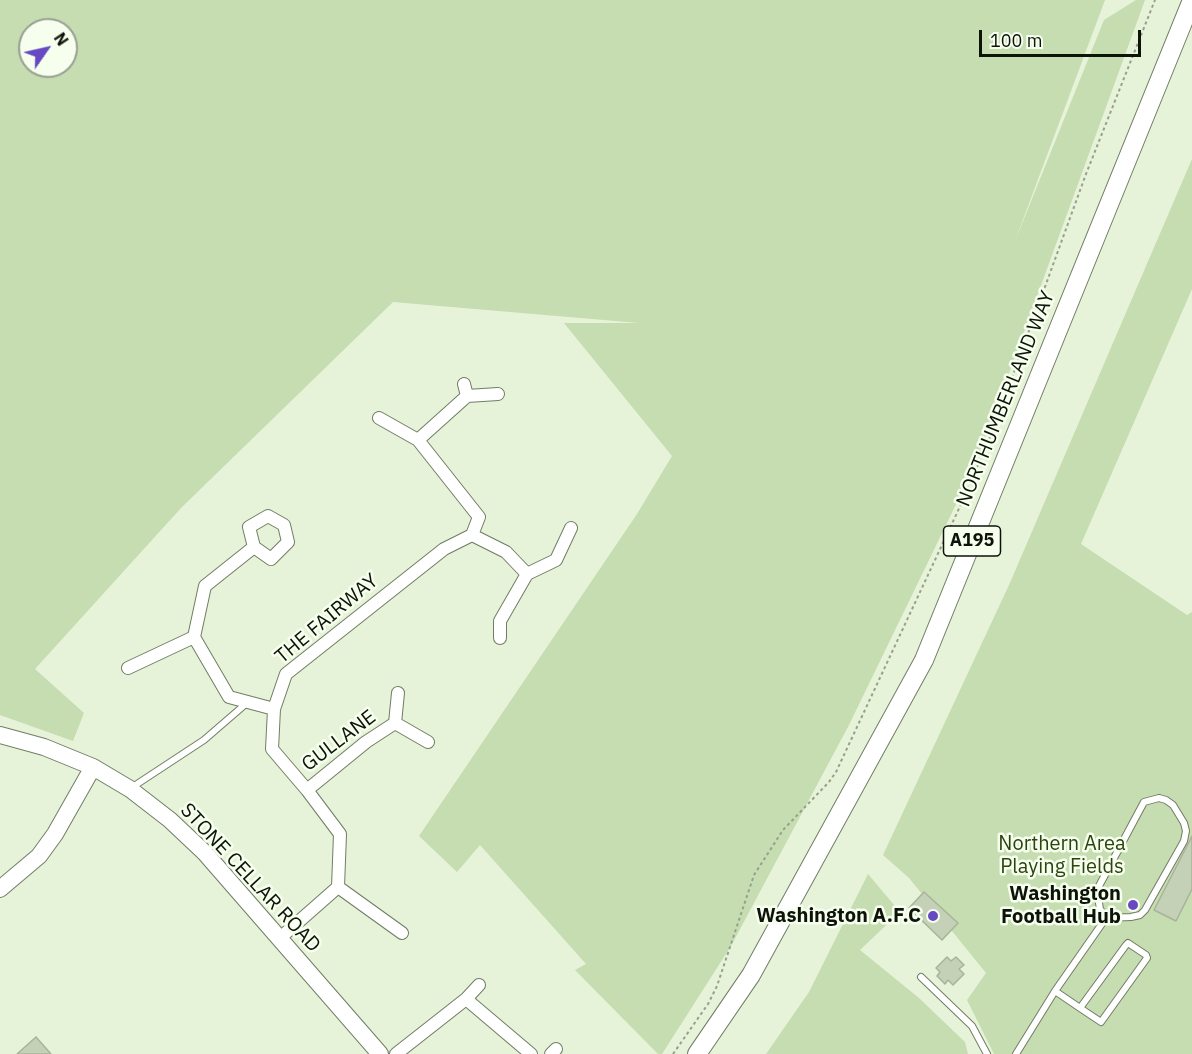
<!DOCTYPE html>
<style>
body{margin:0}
#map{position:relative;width:1192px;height:1054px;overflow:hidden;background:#e6f3d8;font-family:"IBM Plex Sans",sans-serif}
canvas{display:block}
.north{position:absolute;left:18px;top:18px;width:60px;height:60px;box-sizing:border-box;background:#f6feee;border:2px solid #99a093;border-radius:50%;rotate:56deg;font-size:16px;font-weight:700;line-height:24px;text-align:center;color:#0e130a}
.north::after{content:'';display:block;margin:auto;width:21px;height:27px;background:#6749c2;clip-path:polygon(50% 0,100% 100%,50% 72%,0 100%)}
.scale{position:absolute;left:979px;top:30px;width:162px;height:27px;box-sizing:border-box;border:3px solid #0e130a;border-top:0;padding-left:8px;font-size:18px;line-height:21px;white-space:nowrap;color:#0e130a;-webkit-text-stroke:4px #f6feee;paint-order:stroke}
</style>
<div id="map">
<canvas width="1192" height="1054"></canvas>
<div class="north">N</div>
<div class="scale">100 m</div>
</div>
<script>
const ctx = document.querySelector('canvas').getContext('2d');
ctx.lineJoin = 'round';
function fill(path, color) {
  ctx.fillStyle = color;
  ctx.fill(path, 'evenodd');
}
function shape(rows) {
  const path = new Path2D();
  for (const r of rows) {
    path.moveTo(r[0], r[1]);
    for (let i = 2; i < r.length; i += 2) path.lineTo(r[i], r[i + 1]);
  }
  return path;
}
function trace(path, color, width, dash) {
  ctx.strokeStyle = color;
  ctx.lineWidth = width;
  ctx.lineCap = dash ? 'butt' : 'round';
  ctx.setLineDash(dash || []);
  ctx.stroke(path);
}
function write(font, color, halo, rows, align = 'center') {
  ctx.font = font + ' "IBM Plex Sans",sans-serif';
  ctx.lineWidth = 5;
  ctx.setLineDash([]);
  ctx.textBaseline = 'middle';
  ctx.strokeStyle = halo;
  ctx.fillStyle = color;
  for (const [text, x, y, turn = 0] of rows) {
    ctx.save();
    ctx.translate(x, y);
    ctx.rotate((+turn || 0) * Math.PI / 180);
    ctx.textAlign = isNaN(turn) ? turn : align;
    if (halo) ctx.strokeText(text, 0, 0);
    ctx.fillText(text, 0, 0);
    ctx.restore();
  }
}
fill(shape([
 [0,0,1105,0,1015,241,1104,20,1136,0,1145,0,977,461,849,725,731,946,662,1054,658,1054,575,970,586,964,480,845,457,872,419,836,637,514,672,456,564,323,639,323,393,302,181,508,35,669,84,713,73,741,0,715],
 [30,30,66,30,66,66,30,66],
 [1192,159,1192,289,1081,544,1187,615,1192,612,1192,1054,994,1054,967,1000,986,973,909,878,883,855,1009,585],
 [868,874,900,912,860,950,919,998,965,1042,968,1054,766,1054,809,992]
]), '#c6dcb1');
const building = shape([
 [1192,836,1192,889,1176,921,1154,910,1192,836],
 [924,892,958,923,942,940,909,908,924,892],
 [947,957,951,961,956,957,964,965,959,969,964,974,953,985,948,980,945,984,937,976,940,972,936,968,947,957],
 [36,1037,51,1054,17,1054,36,1037]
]);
fill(building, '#c4d1b7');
trace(building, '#a7b49a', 1.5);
const lane = shape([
 [131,788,204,740,248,702],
 [1159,798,1166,800,1173,805,1184,823,1186,831,1184,841,1145,910,1140,915,1131,917,1106,918,1100,909,1097,891,1099,886,1144,802,1159,798],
 [921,977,972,1026,987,1054],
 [1055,991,1080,1008,1101,1022,1147,958,1146,955,1128,943,1126,945,1080,1008],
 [1016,1054,1055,991,1106,918]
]);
const street = shape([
 [464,384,467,396],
 [379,418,418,440,479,517,472,535],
 [418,440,467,396,498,394],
 [472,535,506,552,527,574,500,621,500,638],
 [254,547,249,527,268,516,284,525,288,542,271,559,254,547,205,586,194,637,229,697,274,709],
 [527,574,556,560,571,528],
 [128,668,194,637],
 [395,723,398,693],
 [307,790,366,742,395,723,428,742],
 [338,887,402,933],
 [280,938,338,887,340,834,307,790,272,749,274,709,286,674,444,549,472,535],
 [479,985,466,999,531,1054],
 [396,1054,466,999],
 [551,1054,556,1049]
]);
const secondary = shape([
 [0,735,44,747,93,767,130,789,170,820,205,853,380,1054],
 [0,889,39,856,55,834,93,767]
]);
const primary = shape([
 [697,1054,751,975,924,660,1192,0]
]);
trace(lane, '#717d65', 8);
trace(street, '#717d65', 14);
trace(secondary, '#717d65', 18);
trace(primary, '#717d65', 20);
trace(shape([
 [673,1054,708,1004,717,986,754,875,783,830,829,782,836,772,963,500,993,430,1086,174,1155,0]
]), '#96a08c', 2, [3, 3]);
trace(lane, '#fff', 6);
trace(street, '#fff', 12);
trace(secondary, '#fff', 16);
trace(primary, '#fff', 18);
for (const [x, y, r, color] of [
 [1133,905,6,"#6749c2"],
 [933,916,6,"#6749c2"]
]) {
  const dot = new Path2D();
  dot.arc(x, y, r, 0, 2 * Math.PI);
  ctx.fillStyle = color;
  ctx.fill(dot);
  trace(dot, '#f6feee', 2);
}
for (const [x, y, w] of [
 [972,541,57]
]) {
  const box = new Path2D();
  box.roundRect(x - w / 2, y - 15, w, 30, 4.5);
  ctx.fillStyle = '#f6feee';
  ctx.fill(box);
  trace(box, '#0e130a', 1.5);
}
write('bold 18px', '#0e130a', null, [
 ["A195",972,541]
]);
write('20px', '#0e130a', '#f6feee', [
 ["NORTHUMBERLAND WAY",1006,399,-68],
 ["THE FAIRWAY",327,619,-40],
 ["GULLANE",339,741,-37],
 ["STONE CELLAR ROAD",250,878,47]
]);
write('20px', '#2d430e', '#f6feee', [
 ["Northern Area",1062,844],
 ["Playing Fields",1062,867]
]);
write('bold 20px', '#0e130a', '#f6feee', [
 ["Washington",1121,894],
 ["Football Hub",1121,917],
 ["Washington A.F.C",921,916]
], 'right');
</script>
